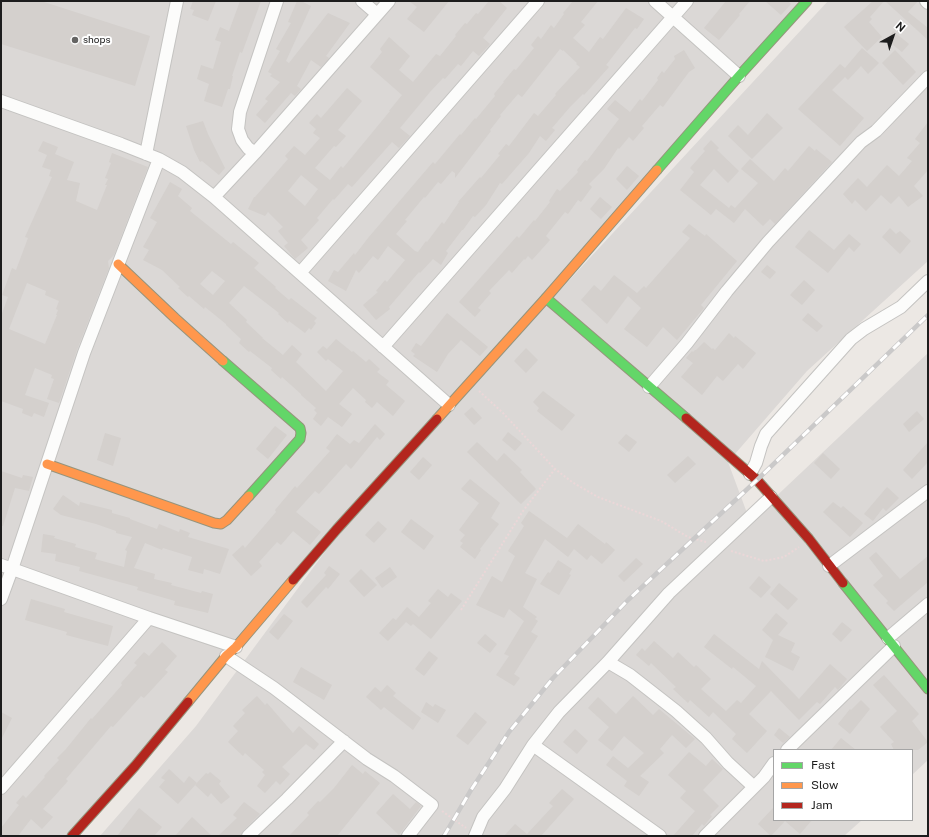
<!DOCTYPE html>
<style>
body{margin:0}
#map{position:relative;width:929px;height:837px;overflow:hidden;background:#ece8e4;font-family:"Public Sans",sans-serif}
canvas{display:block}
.frame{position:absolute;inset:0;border:2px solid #1d1d1d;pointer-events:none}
.legend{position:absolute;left:773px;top:749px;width:140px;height:72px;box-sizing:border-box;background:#fff;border:1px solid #a5a5a5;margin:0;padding:5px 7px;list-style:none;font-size:12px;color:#1d1d1d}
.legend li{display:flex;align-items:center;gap:8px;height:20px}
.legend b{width:20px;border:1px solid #a5a5a5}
.north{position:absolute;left:873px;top:16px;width:40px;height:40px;-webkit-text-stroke:3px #fff;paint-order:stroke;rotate:40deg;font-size:11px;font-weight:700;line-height:16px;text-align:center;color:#1d1d1d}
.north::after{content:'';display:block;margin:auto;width:14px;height:18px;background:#1d1d1d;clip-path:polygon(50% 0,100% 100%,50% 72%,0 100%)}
</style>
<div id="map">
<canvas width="929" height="837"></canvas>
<div class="frame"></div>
<ul class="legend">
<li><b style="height:5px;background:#63d668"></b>Fast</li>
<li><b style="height:5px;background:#ff974d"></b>Slow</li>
<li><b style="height:5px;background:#b3261e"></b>Jam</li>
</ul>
<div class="north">N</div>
</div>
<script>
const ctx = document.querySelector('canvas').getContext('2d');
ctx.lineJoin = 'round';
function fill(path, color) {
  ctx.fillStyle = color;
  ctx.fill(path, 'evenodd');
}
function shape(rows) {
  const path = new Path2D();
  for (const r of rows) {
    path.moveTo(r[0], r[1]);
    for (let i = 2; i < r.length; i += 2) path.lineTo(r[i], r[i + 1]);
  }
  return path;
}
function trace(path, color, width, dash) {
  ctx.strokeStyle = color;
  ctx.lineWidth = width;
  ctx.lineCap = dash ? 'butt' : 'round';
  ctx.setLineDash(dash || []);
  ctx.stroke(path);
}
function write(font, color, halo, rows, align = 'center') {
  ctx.font = font + ' "Public Sans",sans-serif';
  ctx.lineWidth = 4;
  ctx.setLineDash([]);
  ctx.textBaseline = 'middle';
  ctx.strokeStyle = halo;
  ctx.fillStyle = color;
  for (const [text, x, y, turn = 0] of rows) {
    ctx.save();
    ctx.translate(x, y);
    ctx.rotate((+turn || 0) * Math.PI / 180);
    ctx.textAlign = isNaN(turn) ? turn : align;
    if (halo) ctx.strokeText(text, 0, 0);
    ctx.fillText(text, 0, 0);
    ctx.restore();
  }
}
fill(shape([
 [1,1,808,1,486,370,828,1,928,1,928,261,807,371,728,462,750,521,928,353,928,760,912,775,912,750,774,750,774,820,862,820,844,836,100,836,196,726,330,545,73,836,1,836]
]), '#dbd8d6');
fill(shape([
 [1,1,41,1,150,36,135,86,1,44],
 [193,1,216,1,208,21,192,15,194,10,190,9],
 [240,1,261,1,242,53,240,52,232,76,233,76,230,89,228,89,222,107,204,101,209,84,197,79,201,65,213,69,221,42,215,40,220,27,229,31],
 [297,1,301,1,311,6,286,61,289,63,328,13,350,23,326,56,329,58,326,62,321,67,311,60,297,86,301,89,295,96,291,93,265,123,256,115,268,101,265,99,280,82,270,76,272,74,268,72,280,51,276,49,291,23,288,22],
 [409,1,449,1,424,32,407,19,417,7],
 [489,1,499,1,507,8,483,38,490,44,479,56,473,51,461,66,458,64,445,79,443,78,430,92,400,128,410,136,399,148,392,142,352,187,348,184,334,200,333,199,317,218,319,220,301,240,308,248,295,259,284,246,288,243,278,231,283,227,268,212,265,216,248,209,254,197,255,197,269,181,288,159,285,156,294,146,305,155,320,138,313,133,316,129,309,123,317,114,321,118,347,88,362,101,338,130,346,136,336,147,334,146,315,168,330,180,341,166,343,168,390,111,389,111,402,95,370,67,382,52,380,49,389,37,410,56,399,70,413,82,436,54,440,56,456,36,455,35,465,23,467,24,476,13,478,14],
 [301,175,318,189,305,206,288,191],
 [573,1,598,1,581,22,585,25,573,38,589,52,600,37,603,39,626,8,644,19,637,29,635,28,606,65,609,67,584,95,583,94,570,107,552,128,555,130,546,141,540,136,529,153,502,184,500,183,486,205,475,217,473,216,463,230,462,230,446,251,448,253,441,265,433,259,420,273,419,272,389,307,390,309,376,320,363,305,378,292,376,291,385,280,387,282,405,260,388,246,378,260,373,256,359,273,356,270,346,291,328,281,334,270,338,272,354,253,355,255,368,238,433,162,435,164,460,134,461,135,475,118,476,119,495,96,494,94,504,82,503,82,514,69,516,70,534,48,531,45,538,36,541,39,551,25,554,28,564,14,563,13],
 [560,49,563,51,563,50,577,63,576,64,580,67,555,94,556,95,538,116,534,113,509,146,506,144,498,154,500,155,481,178,480,177,458,202,459,202,444,224,442,222,427,242,426,241,418,252,415,251,396,234,407,221,405,220,424,197,425,198,438,182,441,184,452,171,455,173,455,178,491,131,490,130,501,116,500,115,518,94,522,97],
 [726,1,750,1,739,14,740,15,719,40,704,28],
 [765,1,788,1,791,4,781,15],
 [873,1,884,1,870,17,872,19,869,22,882,37,867,51,844,27],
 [885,1,918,1,908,12,928,28,928,40],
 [893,31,909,44,902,52,887,40],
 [862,48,879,63,868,74,861,66,848,80,845,77,832,90,864,118,840,146,798,109,840,64,845,68],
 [684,50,695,68,689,72,663,107,660,105,642,126,644,128,633,141,629,137,619,149,618,148,604,169,589,184,592,187,581,202,578,200,568,214,565,212,549,232,546,236,550,240,532,260,528,256,525,260,524,259,512,273,509,270,489,291,491,293,478,308,481,310,475,317,459,302,517,236,519,238,534,220,535,221,550,202,549,201,557,189,560,191,578,172,577,170,585,160,587,161,619,119,607,109,615,100,630,112,640,99,642,101,658,80,657,78,662,71,664,73,675,59,674,56],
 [895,50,916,72,903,85,882,63],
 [767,113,783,128,752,159,728,136,738,125,748,135],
 [203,121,208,134,225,168,219,175,202,161,200,162,194,150,186,126],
 [928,122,928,170,914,186,923,196,908,207,899,196,891,204,881,195,866,211,855,200,852,204,843,194,858,178,867,187,887,165,899,176,912,161,907,158,920,143,915,139],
 [711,140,719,148,717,150,739,171,728,183,714,169,700,185,729,208,731,205,735,208,758,183,741,169,750,159,774,181,785,168,788,171,809,146,815,151,816,149,832,162,775,224,770,219,763,226,745,209,734,223,716,209,711,215,680,190,694,172,690,168,705,151,703,149],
 [43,141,58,147,55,154,74,162,67,180,80,183,76,201,97,210,107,185,105,185,108,179,105,178,111,163,109,162,112,153,148,167,114,255,108,261,109,268,77,350,59,403,47,399,54,379,51,378,52,375,35,368,25,395,49,403,44,417,34,413,32,417,22,413,23,409,1,401,1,316,8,297,2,295,12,268,16,270,28,238,25,237,52,177,49,176,51,170,42,167,47,155,38,151],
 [27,283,46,291,45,295,59,301,56,309,58,310,56,315,57,315,45,344,9,329],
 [627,166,639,176,627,190,616,179],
 [170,182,182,189,178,196,192,208,190,211,231,244,233,242,259,263,254,268,276,287,275,288,289,300,291,298,317,318,314,321,316,323,311,330,309,328,305,333,289,321,288,323,278,314,279,313,244,286,229,303,247,320,246,322,263,338,262,338,283,355,292,345,302,354,296,362,326,391,343,371,328,359,326,361,317,352,323,346,327,349,336,339,352,352,353,351,366,362,369,359,380,369,377,372,389,381,386,385,405,401,393,416,377,402,372,408,365,402,366,400,353,388,339,404,352,414,342,427,328,417,321,426,313,419,317,413,314,410,316,408,301,395,301,394,282,377,281,379,271,370,272,368,250,351,249,352,239,343,241,339,226,325,226,324,205,307,204,309,189,296,188,297,178,288,180,287,162,270,143,260,149,250,143,247,157,222,150,218],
 [212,271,225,281,213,295,200,284],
 [600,197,612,207,601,219,590,209],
 [689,224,705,236,706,234,737,261,701,305,704,308,677,340,663,327,647,347,624,329,641,308,628,296,607,324,581,300,594,285,601,291,614,275,637,293,644,286,646,288,690,238,682,232],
 [890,228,896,234,900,231,911,241,900,254,882,237],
 [809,230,834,250,849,234,861,244,854,252,849,247,828,273,795,247],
 [767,265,776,272,770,279,761,272],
 [804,280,815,290,802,305,790,295],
 [447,313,488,347,480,356,461,340,448,354,437,372,413,356,415,354,411,351,416,343,421,346],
 [808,313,823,326,817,332,802,320],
 [729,333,734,338,735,336,756,353,743,369,738,364,723,381,717,376,702,395,681,377,693,363,686,358,692,351,693,352,695,350,696,350,704,342,712,349,713,348,715,350],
 [526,348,538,360,526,373,514,361],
 [543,391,575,415,562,431,537,411,539,408,533,402],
 [472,407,482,418,474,425,464,414],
 [917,411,924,419,909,432,903,424],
 [375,424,385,434,380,440,377,437,351,469,346,464,319,494,315,491,296,512,321,532,310,545,293,531,281,545,277,542,259,562,262,566,251,576,232,555,243,545,245,548,276,512,275,510,286,497,295,486,297,488,330,451,326,448,337,434,350,444,354,440,359,443],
 [275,426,287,435,268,459,256,449],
 [508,432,522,443,515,451,502,440],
 [105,433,121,438,113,466,97,460],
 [626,434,637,442,629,452,618,443],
 [477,442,497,461,504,453,522,470,520,472,536,489,521,504,467,452],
 [928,442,928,462,912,479,903,470],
 [823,453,840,469,831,479,814,463],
 [688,456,696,464,675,483,667,475],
 [423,457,432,465,419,480,410,472],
 [1,471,22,478,23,475,33,477,29,491,15,488,3,526,1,526],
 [470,479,500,503,491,518,499,524,480,549,481,550,475,559,460,547,463,543,460,541,465,535,459,530,479,503,461,489],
 [887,487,899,498,886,511,883,508,873,521,864,514],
 [63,495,79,506,80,502,112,510,112,513,130,518,130,519,157,529,159,524,179,532,180,529,190,533,188,537,229,549,220,574,204,569,203,574,188,570,192,557,163,548,162,550,145,543,134,568,155,574,154,579,172,583,171,585,201,593,202,591,213,594,208,613,174,605,175,601,137,590,138,587,79,571,80,567,55,561,56,554,41,552,43,534,55,536,54,538,76,544,75,547,97,553,95,559,124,567,127,551,125,550,132,537,116,533,116,531,96,524,61,515,53,509],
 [833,502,841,508,843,506,863,523,850,537,823,512],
 [529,511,567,538,578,524,605,544,606,542,615,550,602,564,591,555,587,560,574,549,568,557,545,539,525,573,537,579,523,607,537,617,535,619,538,621,531,632,538,636,514,674,520,678,514,686,496,675,509,656,504,654,524,621,509,609,504,618,476,605,492,576,502,582,515,556,508,551,524,526,521,523],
 [411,519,434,536,424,550,401,532],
 [378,521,387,529,374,543,365,535],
 [876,552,900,579,928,556,928,582,894,611,886,603,888,601,873,585,883,576,869,558],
 [636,558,643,564,624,582,618,576],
 [558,560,572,569,569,574,571,575,559,595,540,584,548,572,550,573],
 [329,566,340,574,328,589,326,587,307,608,301,602,326,575,324,573],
 [390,567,397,577,382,588,375,578],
 [361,569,377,585,364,597,349,581],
 [759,576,771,587,761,598,749,588],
 [779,583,798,599,788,610,770,594],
 [438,589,448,597,451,593,462,601,431,639,413,624,411,626,406,622,388,641,379,633,393,618,396,620,407,607,419,617,431,603,428,601],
 [31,599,65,609,64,612,113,626,108,646,66,635,67,632,25,620],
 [776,613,788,623,778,635,795,643,791,652,800,657,793,671,765,657,773,640,762,630],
 [284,614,293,621,278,640,269,632],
 [842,622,852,630,841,642,832,634],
 [485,634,497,644,490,653,477,643],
 [714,634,759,669,762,661,799,699,830,664,847,679,838,690,835,687,820,704,817,702,799,720,771,691,749,714,767,731,747,753,732,739,736,734,713,712,709,717,690,700,688,703,673,689,676,687,651,663,649,666,636,655,642,648,645,651,654,641,673,658,678,652,694,667,696,665,711,679,701,689,726,711,737,700,741,703,756,686,733,667,732,669,704,647],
 [162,642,177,656,165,670,168,672,144,698,141,696,113,727,111,726,66,779,68,781,43,809,53,817,42,829,31,819,18,836,1,836,1,828,19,805,16,803,23,795,26,798,45,777,44,776,59,760,57,758,66,749,91,718,92,719,122,685,121,683,137,665,134,663,144,652,149,656],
 [429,651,438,658,424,676,415,669],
 [301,667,332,685,324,700,293,682],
 [884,675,919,714,912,721,928,742,918,750,894,750,891,744,894,742,880,727,897,711,873,685],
 [387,685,396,693,393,696,421,718,413,730,384,707,381,710,366,697,375,687,381,692],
 [257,696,265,705,267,703,293,733,299,726,319,744,314,750,306,744,282,767,290,774,280,785,276,781,265,793,257,786,265,775,262,772,264,770,245,753,243,756,228,742,238,731,233,726,245,713,242,710],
 [633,696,653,715,659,709,695,739,686,748,672,735,660,749,664,753,640,776,649,782,639,796,624,786,627,781,606,765,613,756,628,768,644,753,624,736,612,751,598,740,609,727,588,708,598,697,616,714],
 [861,700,870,709,850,734,838,724,850,709,851,710],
 [426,702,433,707,435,704,446,710,438,723,421,712],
 [1,712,12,718,1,740],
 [475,712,487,722,468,745,456,736],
 [779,728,790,737,783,743,774,735],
 [575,729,588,741,577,754,563,742],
 [841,738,856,750,831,750],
 [689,752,706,766,712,759,723,769,703,790,719,806,710,815,712,816,704,826,702,824,692,836,673,836,695,811,680,798,686,791,668,775],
 [352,765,363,774,365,771,380,783,337,836,289,836,309,815,307,813,318,801,320,802,334,788],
 [169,769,184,783,189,776,197,783,178,804,159,787,165,780,161,778],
 [210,772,221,781,219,784,230,797,221,804,211,793,208,797,195,785,206,773,208,774],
 [562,789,574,799,541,836,504,836,515,824,527,834,553,806,549,803],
 [393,794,410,809,416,802,421,806,399,835,376,813],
 [244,802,260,814,243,831,241,836,218,836,237,818,233,815],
 [774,807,774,820,812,820,800,834,785,821,771,836,758,824],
 [139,808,162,827,154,836,117,836],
 [192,817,212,836,175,836]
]), '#d4d0cd');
const street = shape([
 [362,1,377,14],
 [655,1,739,76],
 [926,1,928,3],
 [1,101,121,144,159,159,182,172,214,197,449,405],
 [255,153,248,148,242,140,238,129,240,112,277,1],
 [146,154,177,1],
 [214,197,255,153,389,1],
 [300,273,538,1],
 [383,347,687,1],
 [649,387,687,343,727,291,768,242,861,142,876,131,928,77],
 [750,474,756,463,761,446,766,434,851,339,864,329,901,307,928,281],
 [1,565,149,618,236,647],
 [829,566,928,491],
 [1,599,12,569,84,353,159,159],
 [888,638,928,604],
 [226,656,274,688,367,759,394,776,432,805,408,836],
 [608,662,669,593,771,497],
 [533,745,660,836],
 [787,750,894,646],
 [1,788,149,618],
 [248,836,287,799,344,741],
 [475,836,483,817,505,789,533,745,559,712,608,662,630,675,676,711,706,738,728,763,753,786],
 [705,836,764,777,774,763]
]);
const fast = shape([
 [657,170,739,76,807,1],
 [546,298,686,418],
 [223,361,300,428,301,433,300,439,249,496],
 [843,583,928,689]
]);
const slow = shape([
 [118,264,175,318,223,361],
 [437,419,546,298,657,170],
 [47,464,214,523,221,524,227,520,249,496],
 [188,702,226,656,236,647,293,580]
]);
const jam = shape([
 [686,418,757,480,809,539,843,583],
 [293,580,337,529,437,419],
 [72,836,135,766,188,702]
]);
trace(street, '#c4c3c1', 14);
trace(fast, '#96947c', 11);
trace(slow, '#96947c', 11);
trace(jam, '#96947c', 11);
trace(shape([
 [479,391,503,413,555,469,572,482,598,497,661,521,688,537,706,542],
 [731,551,764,561,784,557,799,547],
 [461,610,523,511,555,469],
 [442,811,466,828]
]), '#ebd7d8', 2, [2, 2]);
trace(street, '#fcfcfb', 12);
trace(fast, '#63d668', 9);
trace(slow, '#ff974d', 9);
trace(jam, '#b3261e', 9);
const rail = shape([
 [444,836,471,790,509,732,553,678,628,600,757,480,928,315]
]);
trace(rail, '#cac9c9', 4.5);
trace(rail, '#fff', 3, [9]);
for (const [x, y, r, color] of [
 [75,40,4,"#656463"]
]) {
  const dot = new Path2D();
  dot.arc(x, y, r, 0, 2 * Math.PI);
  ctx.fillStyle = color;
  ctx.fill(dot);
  trace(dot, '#fff', 1.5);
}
write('10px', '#1d1d1d', '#fff', [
 ["shops",83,40]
], 'left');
</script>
